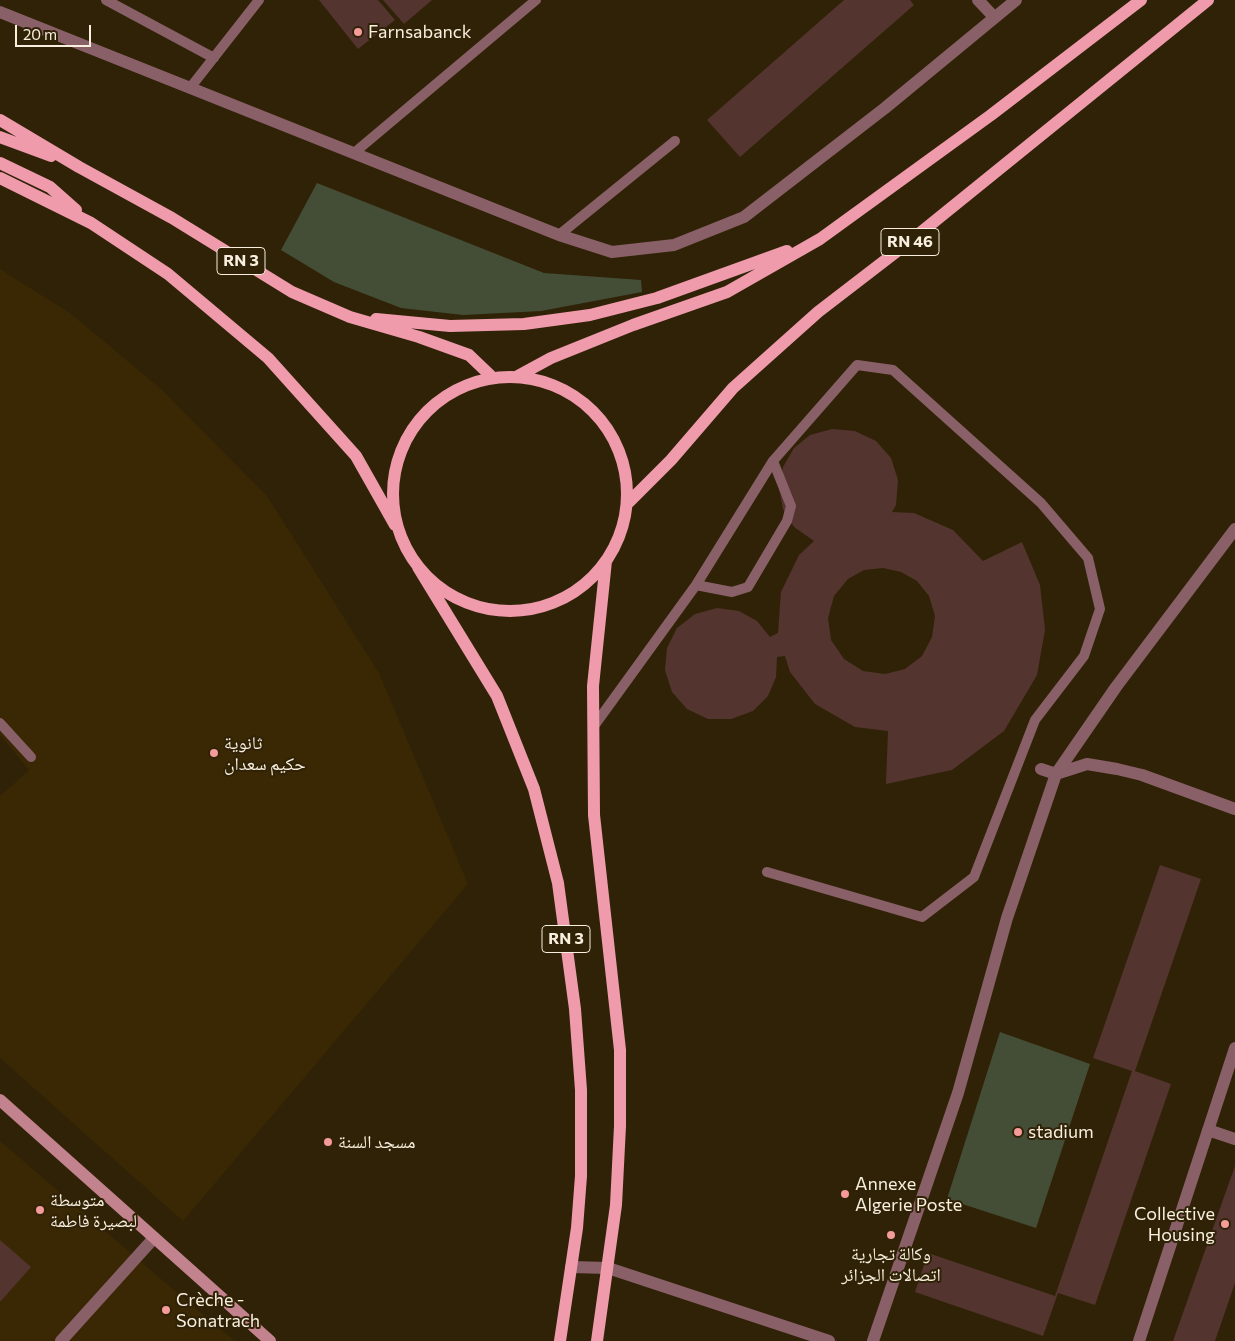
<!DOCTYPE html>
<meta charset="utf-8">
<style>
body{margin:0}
#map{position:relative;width:1235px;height:1341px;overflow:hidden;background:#302206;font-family:Commissioner,sans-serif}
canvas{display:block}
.scale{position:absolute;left:15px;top:25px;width:76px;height:22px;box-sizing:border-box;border:2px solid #f9efdf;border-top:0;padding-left:6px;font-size:15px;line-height:18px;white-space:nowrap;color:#f9efdf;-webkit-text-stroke:4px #302206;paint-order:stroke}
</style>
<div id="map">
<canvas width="1235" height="1341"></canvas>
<div class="scale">20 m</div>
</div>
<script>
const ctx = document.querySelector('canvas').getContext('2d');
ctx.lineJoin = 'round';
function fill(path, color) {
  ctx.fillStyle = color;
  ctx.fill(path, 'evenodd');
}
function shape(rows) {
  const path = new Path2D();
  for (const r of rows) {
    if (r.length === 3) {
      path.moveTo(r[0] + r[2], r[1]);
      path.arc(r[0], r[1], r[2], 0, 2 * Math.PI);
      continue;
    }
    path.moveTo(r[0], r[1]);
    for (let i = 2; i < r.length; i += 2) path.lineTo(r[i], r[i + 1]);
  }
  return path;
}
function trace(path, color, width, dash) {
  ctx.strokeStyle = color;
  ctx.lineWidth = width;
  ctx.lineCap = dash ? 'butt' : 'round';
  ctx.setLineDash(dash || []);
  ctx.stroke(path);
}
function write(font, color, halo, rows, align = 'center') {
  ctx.font = font + ' Commissioner,"Noto Naskh Arabic",sans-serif';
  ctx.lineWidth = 4;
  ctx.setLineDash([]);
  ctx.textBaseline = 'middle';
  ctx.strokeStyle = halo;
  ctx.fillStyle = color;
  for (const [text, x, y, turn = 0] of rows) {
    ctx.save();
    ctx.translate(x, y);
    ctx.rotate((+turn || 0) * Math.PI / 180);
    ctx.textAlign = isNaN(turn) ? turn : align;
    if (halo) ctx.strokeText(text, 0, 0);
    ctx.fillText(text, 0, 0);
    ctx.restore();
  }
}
fill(shape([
 [0,269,70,313,161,389,267,496,379,673,468,884,183,1221,0,1058,0,796,29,770,0,735],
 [0,1141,161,1279,235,1341,0,1341]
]), '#3a2804');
fill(shape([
 [317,183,544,273,641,280,642,292,541,311,463,315,401,308,334,282,281,250],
 [1000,1032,1090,1064,1036,1228,947,1199]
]), '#444e37');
fill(shape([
 [319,0,378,0,395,20,358,49],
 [383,0,432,0,404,24],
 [844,0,910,0,914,5,740,157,707,120],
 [832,429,855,431,876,441,891,458,898,480,896,505,892,512,914,513,953,530,983,561,1022,542,1040,585,1045,630,1037,675,1004,731,952,770,886,784,888,731,855,727,815,704,790,672,785,656,777,657,776,677,768,696,753,711,731,719,708,719,687,709,672,692,665,670,667,648,677,628,695,614,717,608,739,611,757,621,770,637,778,633,781,592,799,555,814,541,794,527,783,509,779,488,783,467,794,448,810,435],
 [883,568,901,572,917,581,929,596,935,616,932,637,922,656,905,669,885,674,863,671,844,659,831,640,828,618,834,596,848,579,864,570],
 [1160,865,1201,879,1135,1071,1171,1084,1095,1305,1058,1293,1043,1336,915,1292,928,1253,1055,1296,1132,1071,1093,1058],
 [1235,1166,1235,1283,1215,1341,1173,1341],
 [0,1240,31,1267,0,1302]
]), '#53342f');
trace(shape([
 [106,0,214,58],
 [190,88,259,0],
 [354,153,536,0],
 [559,235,675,141],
 [696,585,732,592,748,587,787,521,791,506,773,461],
 [0,723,31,757],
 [594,726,696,585,773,461,857,365,893,370,1041,503,1088,558,1100,609,1084,656,1035,720,974,877,922,917,767,872]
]), '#896068', 10);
trace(shape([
 [978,0,994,17],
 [0,12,559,235,612,252,674,245,744,217,885,108,1016,0],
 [1041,769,1056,774,1087,764,1117,769,1142,775,1235,809],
 [1208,1130,1235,1139],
 [571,1267,608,1268,829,1341],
 [61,1341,154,1238],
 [873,1341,958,1093,1007,918,1056,774,1116,687,1235,529],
 [1139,1341,1235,1048]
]), '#896068', 12);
trace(shape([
 [0,1100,270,1341]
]), '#c2828e', 12);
trace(shape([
 [0,120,79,167,172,218,292,292,350,317,419,337,469,355,492,377],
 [0,137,51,156],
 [0,163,50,187,76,210],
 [0,178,91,223,168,274,268,358,356,456,395,525],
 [376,319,450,326,524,324,590,315,657,298,787,251],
 [516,377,551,358,633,325,727,292,820,239,991,115,1141,0],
 [510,494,117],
 [629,502,671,460,733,388,818,312,909,242,1208,0],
 [418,567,497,696,534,789,558,883,575,1009,581,1090,581,1176,577,1228,560,1341],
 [597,1341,616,1205,620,1126,620,1050,594,815,593,686,606,561]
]), '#ef9bac', 12);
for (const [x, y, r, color] of [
 [358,32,5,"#f59b99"],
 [214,753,5,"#f59b99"],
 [1018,1132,5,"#f59b99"],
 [328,1142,5,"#f59b99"],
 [845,1194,5,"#f59b99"],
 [40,1210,5,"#f59b99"],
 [1225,1224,5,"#f59b99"],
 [891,1235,5,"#f59b99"],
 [166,1310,5,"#f59b99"]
]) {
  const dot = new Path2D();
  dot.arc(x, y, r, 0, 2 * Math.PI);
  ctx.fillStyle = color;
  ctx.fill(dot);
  trace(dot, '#302206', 2);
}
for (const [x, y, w] of [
 [910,242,58],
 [241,261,48],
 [566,939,48]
]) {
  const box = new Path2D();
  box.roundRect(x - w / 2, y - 13.5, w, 27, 4);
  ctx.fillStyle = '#302206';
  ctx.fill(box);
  trace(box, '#f9efdf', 1);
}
write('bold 16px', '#f9efdf', null, [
 ["RN 46",910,242],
 ["RN 3",241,261],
 ["RN 3",566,939]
]);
write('18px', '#f9efdf', '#302206', [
 ["Farnsabanck",368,32],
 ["ثانوية",224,743],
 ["حكيم سعدان",224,764],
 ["stadium",1028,1132],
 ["مسجد السنة",338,1142],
 ["Annexe",855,1184],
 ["Algerie Poste",855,1205],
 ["متوسطة",50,1200],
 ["لبصيرة فاطمة",50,1221],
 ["Collective",1215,1214,"right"],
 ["Housing",1215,1235,"right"],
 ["وكالة تجارية",891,1254,"center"],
 ["اتصالات الجزائر",891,1275,"center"],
 ["Crèche -",176,1300],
 ["Sonatrach",176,1321]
], 'left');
</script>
